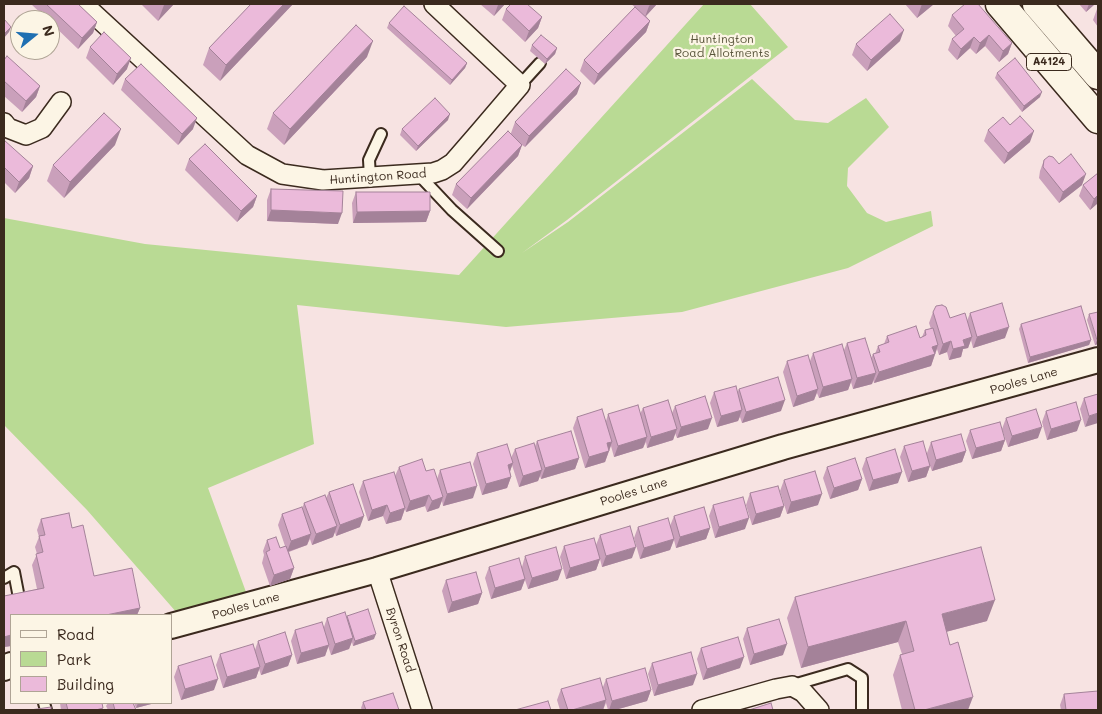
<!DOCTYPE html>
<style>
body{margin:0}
#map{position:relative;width:1102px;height:714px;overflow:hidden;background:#f7e3e2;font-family:Mali,sans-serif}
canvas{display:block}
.frame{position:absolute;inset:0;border:5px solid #3b2a1e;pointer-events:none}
.legend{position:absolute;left:10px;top:614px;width:162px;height:90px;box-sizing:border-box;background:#fcf5e5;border:1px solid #afa495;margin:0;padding:6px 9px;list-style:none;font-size:15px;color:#3b2a1e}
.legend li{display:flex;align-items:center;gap:10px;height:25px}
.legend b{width:25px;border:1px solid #afa495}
.north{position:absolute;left:10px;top:10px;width:50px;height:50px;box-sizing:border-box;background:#fcf5e5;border:1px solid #afa495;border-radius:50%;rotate:73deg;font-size:14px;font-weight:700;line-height:20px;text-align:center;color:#3b2a1e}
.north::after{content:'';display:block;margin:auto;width:18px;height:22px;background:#1f6fb2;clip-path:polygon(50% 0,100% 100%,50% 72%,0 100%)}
</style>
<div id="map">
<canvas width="1102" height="714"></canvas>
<div class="frame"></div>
<ul class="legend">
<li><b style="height:6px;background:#fcf5e5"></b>Road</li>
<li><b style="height:14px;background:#b9da94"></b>Park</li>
<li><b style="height:14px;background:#ebbada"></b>Building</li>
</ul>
<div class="north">N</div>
</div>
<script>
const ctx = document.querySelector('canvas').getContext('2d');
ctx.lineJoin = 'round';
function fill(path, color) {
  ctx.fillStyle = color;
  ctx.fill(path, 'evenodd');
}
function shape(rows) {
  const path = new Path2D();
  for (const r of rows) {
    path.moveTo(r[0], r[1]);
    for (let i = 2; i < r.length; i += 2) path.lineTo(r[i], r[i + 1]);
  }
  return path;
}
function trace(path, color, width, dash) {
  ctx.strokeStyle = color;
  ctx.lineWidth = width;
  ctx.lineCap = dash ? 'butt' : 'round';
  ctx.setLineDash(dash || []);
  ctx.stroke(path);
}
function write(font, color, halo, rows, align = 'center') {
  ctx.font = font + ' Mali,sans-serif';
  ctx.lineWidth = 4.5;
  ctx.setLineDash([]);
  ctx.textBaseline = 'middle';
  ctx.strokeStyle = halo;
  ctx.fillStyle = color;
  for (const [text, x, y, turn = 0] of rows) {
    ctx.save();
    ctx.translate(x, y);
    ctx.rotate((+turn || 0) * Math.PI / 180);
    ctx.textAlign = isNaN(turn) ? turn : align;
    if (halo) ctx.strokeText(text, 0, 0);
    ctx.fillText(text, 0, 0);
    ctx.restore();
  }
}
fill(shape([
 [704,4,750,4,788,47,567,220,522,253,568,222,752,79,795,120,828,123,866,98,889,127,848,168,847,186,867,213,886,222,931,211,933,226,848,268,682,312,506,327,297,305,314,444,208,488,246,592,177,613,87,510,4,425,4,218,145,244,459,275]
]), '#b9da94');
const service = shape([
 [520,85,540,63],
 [419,175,452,210,498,251],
 [370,177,369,160,381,134],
 [4,578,14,572,20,603],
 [793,685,848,669,862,678,862,710],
 [44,703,46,710]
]);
const minor = shape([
 [83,4,247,155,282,174,323,180,433,173,442,170,453,163,479,133,520,85,434,4],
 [4,123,8,128,26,135,42,128,61,102],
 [377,570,422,710],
 [702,710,776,689,792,686,803,692,819,710]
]);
const tertiary = shape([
 [171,626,377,570,783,447,1098,360],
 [4,668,11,665]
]);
const primary = shape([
 [1000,4,1098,119],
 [1037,4,1098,75]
]);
trace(service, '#3b2a1e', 14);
trace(minor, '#3b2a1e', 22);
trace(tertiary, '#3b2a1e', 28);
trace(primary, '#3b2a1e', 31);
trace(service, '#fcf5e5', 10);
trace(minor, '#fcf5e5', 19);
trace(tertiary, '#fcf5e5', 24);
trace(primary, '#fcf5e5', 28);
fill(shape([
 [31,4,78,4,97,22,93,33,78,49,50,22,50,20,48,20],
 [142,4,174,4,158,21,142,5],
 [251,4,293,4,220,81,203,65,209,48],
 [480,4,505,4,494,16],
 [631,4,657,4,646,16,650,21,646,32,594,85,580,71,584,60,635,7],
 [905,4,934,4,917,18],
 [1079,4,1095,4,1086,12],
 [1098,8,1098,27,1093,20,1097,9],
 [506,9,542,17,538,28,525,42,502,20],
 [952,15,1012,43,1008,54,999,62,985,46,976,54,970,48,957,60,948,50,952,39,956,36,948,26],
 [389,23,467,63,465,68,450,85,387,28],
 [900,41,867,71,852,55,856,44],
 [532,45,557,48,555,54,545,64,530,51],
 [90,47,127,69,113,85,86,58],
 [367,57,284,145,267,129,273,113],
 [4,60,40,86,36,97,22,112,4,96],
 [997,73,1040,97,1022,112,995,78],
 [125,79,193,129,178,145,121,90],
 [577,94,525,147,522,145,518,156,467,209,452,195,456,184,511,133,515,122],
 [448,120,416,151,400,135,402,129],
 [1010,125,1030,142,1004,164,984,141,988,130],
 [4,141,33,166,29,178,15,193,4,182],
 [115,145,64,198,47,181,53,165],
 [189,159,257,196,253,207,237,222,185,170],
 [1044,160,1059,164,1082,185,1059,203,1039,178,1040,171],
 [1098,173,1098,203,1090,210,1079,196,1083,185],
 [271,189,338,224,267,221,267,200],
 [356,192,430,211,426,222,353,223,352,203],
 [933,312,950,318,967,321,970,313,1005,338,973,348,971,340,968,348,963,349,961,357,949,360,947,352,939,355,937,349,931,366,874,383,873,380,872,384,853,389,851,382,848,390,819,398,817,393,814,400,793,407,783,372,787,361,810,361,813,353,844,350,847,343,871,358,873,354,875,354,878,346,884,344,887,336,920,338,922,337,925,330,931,329,929,323],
 [1089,314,1098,344,1095,345,1087,320],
 [1021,324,1091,340,1089,345,1028,363,1019,329],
 [739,389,781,411,742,423,740,417,738,421,717,427,710,403,714,392,737,393],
 [1098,394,1085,427,1080,409,1084,398],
 [675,406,708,429,677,438,675,433,673,440,647,448,646,442,643,448,614,457,611,446,605,462,585,468,573,428,577,417,606,421,608,414,640,414,643,408,672,413],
 [1046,411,1077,431,1047,440,1042,422],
 [1006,418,1038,438,1008,447,1002,429],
 [970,430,1005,440,1001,451,972,459,966,441],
 [537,441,579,458,575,469,541,479,540,476,538,481,519,487,512,465,510,472,511,477,507,488,482,495,473,464,477,453,511,458,515,449,535,446],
 [931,442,966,451,962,462,932,471,930,466,926,477,908,482,900,457,904,446,927,453],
 [866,458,898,483,869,491,862,469],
 [399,467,426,471,437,479,440,470,473,498,443,506,442,501,439,508,427,512,425,506,406,512,405,509,401,520,386,524,383,516,368,521,359,492,363,481,395,476],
 [827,467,862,479,858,490,830,499,823,478],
 [784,480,818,505,787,514,780,491],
 [329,492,360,527,336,536,335,532,333,537,312,545,310,539,307,545,289,552,294,568,290,579,270,586,262,563,264,555,263,551,267,540,280,548,285,546,278,525,282,514,302,509,304,503,326,498],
 [750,493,784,506,780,517,752,525,746,505],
 [713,505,745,529,715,538,709,516],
 [674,516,710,528,706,539,676,548,674,540,670,550,640,559,634,538,638,527,670,526],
 [41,519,72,528,94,576,140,608,137,615,11,615,11,646,4,647,4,596,37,589,32,565,37,554,35,547,39,537,37,530],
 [600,535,632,558,602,567,600,559,596,570,566,579,560,557,564,546,596,545],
 [525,556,558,580,528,589,525,580,521,590,491,599,485,578,489,567,522,567],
 [446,580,482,593,478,604,448,613,442,591],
 [795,597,987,621,946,632,968,710,902,710,893,675,900,655,902,654,898,642,801,668,787,618],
 [346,617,374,639,353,646,352,642,349,649,331,655,328,646,325,656,297,664,291,641,295,630,324,627,327,618],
 [747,628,783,655,750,665,743,639],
 [258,641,292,655,288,666,261,675,259,669,256,678,223,688,216,665,220,654,255,650],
 [701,648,740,668,703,680,697,659],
 [652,663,693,685,654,696,648,674],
 [178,666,214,690,181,700,174,677],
 [606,679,651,690,647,701,615,710,608,710,606,703,603,710,560,710,557,700,561,689,603,687],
 [1064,694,1098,710,1061,710,1060,705],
 [363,702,399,710,362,710,361,708],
 [60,703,102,703,103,710,61,710],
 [108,703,133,703,136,710,108,710,106,706],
 [134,703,155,703,136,708]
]), '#caa0bb');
fill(shape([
 [165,4,174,4,158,21,164,5],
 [284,4,293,4,220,81,226,65],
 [499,4,505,4,494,16,498,5],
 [651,4,657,4,645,17,649,6],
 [922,4,934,4,917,18],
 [1089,4,1095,4,1086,12],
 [542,17,538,28,525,42,529,31],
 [650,21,646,32,594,85,598,74],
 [97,22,93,33,78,49,82,38],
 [11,27,9,32,4,38,4,34],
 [904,30,900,41,867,71,871,60],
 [989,35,985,46,976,54,980,43],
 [974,37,970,48,957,60,961,49],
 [373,41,367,57,284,145,290,129],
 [1012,43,1008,54,999,62,1003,51],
 [557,48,555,54,545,64,547,59],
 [131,58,127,69,113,85,117,74],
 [467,63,465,68,450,85,452,80],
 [581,83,577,94,525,147,529,136],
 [40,86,36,97,22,112,26,101],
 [1042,92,1040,97,1022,112,1024,106],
 [450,114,448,120,416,151,418,146],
 [197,118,193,129,178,145,182,134],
 [121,129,115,145,64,198,70,182],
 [1034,131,1030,142,1004,164,1008,153],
 [522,145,518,156,467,209,471,198],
 [33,166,29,178,15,193,19,182],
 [1086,174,1082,185,1059,203,1063,192],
 [1098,195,1098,203,1090,210,1094,199],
 [257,196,253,207,237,222,241,211],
 [271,210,342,213,338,224,267,221],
 [430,211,426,222,353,223,357,212],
 [1009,327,1005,338,973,348,977,337],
 [972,337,968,348,963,349,961,357,949,360,953,349,963,340],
 [1098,339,1098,344,1095,345,1097,340],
 [1091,340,1089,345,1028,363,1030,357],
 [951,341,947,352,939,355,943,344],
 [938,345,931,366,874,383,879,372,932,347],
 [876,373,872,384,853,389,857,378],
 [852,379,848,390,819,398,823,387],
 [818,389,814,400,793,407,797,396],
 [785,400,781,411,742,423,746,412],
 [742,410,738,421,717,427,721,416],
 [1098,413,1098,423,1085,427,1089,416],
 [712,418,708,429,677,438,681,427],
 [1081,420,1077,431,1047,440,1051,429],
 [1042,427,1038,438,1008,447,1012,436],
 [677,429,673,440,647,448,651,437],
 [647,437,643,448,614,457,618,446],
 [1005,440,1001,451,972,459,976,448],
 [612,442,605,462,585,468,589,457,607,443],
 [966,451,962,462,932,471,936,460],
 [579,458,575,469,541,479,545,468],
 [513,463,509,474,508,465],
 [930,466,926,477,908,482,912,471],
 [542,470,538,481,519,487,523,476],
 [902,472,898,483,869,491,873,480],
 [511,477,507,488,482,495,486,484],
 [862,479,858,490,830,499,834,488],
 [477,486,473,498,443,506,447,494],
 [822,494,818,505,787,514,791,502],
 [429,495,425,506,406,512,410,501],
 [443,497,439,508,427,512,432,501],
 [387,505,383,516,368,521,372,510],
 [784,506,780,517,752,525,756,514],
 [405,508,401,520,386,524,390,513],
 [364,516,360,527,336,536,340,525],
 [749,518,745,529,715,538,719,527],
 [337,526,333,537,312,545,316,534],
 [710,528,706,539,676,548,680,537],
 [311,534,307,545,287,552,291,541],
 [674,539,670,550,640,559,644,548],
 [636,547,632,558,602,567,606,556],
 [600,559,596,570,566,579,570,568],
 [294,568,290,579,270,586,274,575],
 [562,569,558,580,528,589,532,578],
 [525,579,521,590,491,599,495,588],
 [482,593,478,604,448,613,452,602],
 [995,600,987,621,934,635,942,614],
 [140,608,137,615,106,615],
 [906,621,898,642,801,668,808,647],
 [376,634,374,639,353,646,355,641],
 [11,635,11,646,4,647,4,637],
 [353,638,349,649,331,655,335,644],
 [787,644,783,655,750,665,754,654],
 [329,645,325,656,297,664,301,653],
 [292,655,288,666,261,675,265,664],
 [744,657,740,668,703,680,707,669],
 [260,667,256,678,223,688,227,677],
 [697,674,693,685,654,696,658,685],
 [218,679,214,690,181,700,185,689],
 [651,690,647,701,615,710,609,710,612,701],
 [973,697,968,710,924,710],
 [606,700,603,710,572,710],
 [138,703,155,703,136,708]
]), '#a48299');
const building = shape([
 [46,4,78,4,97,22,82,38,46,4],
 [251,4,284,4,226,65,209,48,251,4],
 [511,4,527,4,542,17,529,31,506,9,511,4],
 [965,4,978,4,1012,43,1003,51,989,35,980,43,974,37,961,49,952,39,964,29,952,15,965,4],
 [404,6,467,63,452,80,389,23,404,6],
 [635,7,650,21,598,74,584,60,635,7],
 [890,14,904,30,871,60,856,44,890,14],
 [4,19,11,27,4,34,4,19],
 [356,25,373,41,290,129,273,113,356,25],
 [104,32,131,58,117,74,90,47,104,32],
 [541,35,557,48,547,59,532,45,541,35],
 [7,56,40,86,26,101,4,81,4,60,7,56],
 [1015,58,1042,92,1024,106,997,73,1015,58],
 [141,64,197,118,182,134,125,79,141,64],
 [566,69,581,83,529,136,515,122,566,69],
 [435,98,450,114,418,146,402,129,435,98],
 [104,113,121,129,70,182,53,165,104,113],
 [1020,116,1034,131,1008,153,988,130,1003,117,1010,125,1020,116],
 [508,131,522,145,471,198,456,184,508,131],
 [4,140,33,166,19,182,4,167,4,140],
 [205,144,257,196,241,211,189,159,205,144],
 [1071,154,1086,174,1063,192,1043,167,1044,160,1049,156,1053,157,1059,164,1071,154],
 [1098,173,1098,195,1094,199,1083,185,1098,173],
 [271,189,343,191,342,213,271,210,271,189],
 [356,192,430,192,430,211,357,212,356,192],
 [1002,303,1009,327,977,337,970,313,1002,303],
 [942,305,946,307,950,318,965,313,972,337,963,340,965,346,953,349,951,341,943,344,933,312,936,306,942,305],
 [1081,306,1091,340,1030,357,1021,324,1081,306],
 [1098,312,1098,339,1097,340,1089,314,1098,312],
 [916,326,920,338,926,335,925,330,933,328,938,345,932,347,935,354,879,372,873,354,880,352,878,346,889,342,887,336,916,326],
 [865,338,876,373,857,378,847,343,865,338],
 [842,344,852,379,823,387,813,353,842,344],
 [808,355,818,389,797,396,787,361,808,355],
 [778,377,785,400,746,412,739,389,778,377],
 [736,386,742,410,721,416,714,392,736,386],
 [1098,394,1098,413,1089,416,1084,398,1098,394],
 [705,396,712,418,681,427,675,406,705,396],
 [668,400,677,429,651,437,643,408,668,400],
 [1076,402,1081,420,1051,429,1046,411,1076,402],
 [638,405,647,437,618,446,608,414,638,405],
 [602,409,612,442,607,443,609,451,589,457,577,417,602,409],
 [1036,409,1042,427,1012,436,1006,418,1036,409],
 [1000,422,1005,440,976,448,970,430,1000,422],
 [571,431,579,458,545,468,537,441,571,431],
 [961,434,966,451,936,460,931,442,961,434],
 [923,441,930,466,912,471,904,446,923,441],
 [534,443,542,470,523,476,515,449,534,443],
 [507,444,513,463,508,465,511,477,486,484,477,453,507,444],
 [895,449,902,472,873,480,866,458,895,449],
 [855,458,862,479,834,488,827,467,855,458],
 [422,459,426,471,434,469,443,497,432,501,429,495,410,501,399,467,422,459],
 [470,462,477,486,447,494,440,470,470,462],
 [815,471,822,494,791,502,784,480,815,471],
 [394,472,405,508,390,513,387,505,372,510,363,481,394,472],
 [353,484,364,516,340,525,329,492,353,484],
 [778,486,784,506,756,514,750,493,778,486],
 [325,495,337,526,316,534,304,503,325,495],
 [743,497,749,518,719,527,713,505,743,497],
 [302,507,311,534,291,541,282,514,302,507],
 [704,507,710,528,680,537,674,516,704,507],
 [69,513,72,528,83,525,94,576,132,568,140,608,106,615,11,615,11,635,4,637,4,596,44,588,36,554,43,552,39,536,45,535,41,519,69,513],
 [668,518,674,539,644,548,638,527,668,518],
 [630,526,636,547,606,556,600,535,630,526],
 [276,537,280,548,286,546,294,568,274,575,266,552,270,550,267,540,276,537],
 [594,538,600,559,570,568,564,546,594,538],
 [556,547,562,569,532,578,525,556,556,547],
 [981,547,995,600,942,614,950,645,958,642,973,697,924,710,915,710,900,655,914,651,906,621,808,647,795,597,981,547],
 [519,558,525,579,495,588,489,567,519,558],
 [476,572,482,593,452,602,446,580,476,572],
 [368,609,376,634,355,641,347,616,368,609],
 [345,612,353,638,335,644,327,618,345,612],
 [779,619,787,644,754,654,747,628,779,619],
 [322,622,329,645,301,653,295,630,322,622],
 [285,632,292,655,265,664,258,641,285,632],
 [738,637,744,657,707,669,701,648,738,637],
 [253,644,260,667,227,677,220,654,253,644],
 [691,652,697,674,658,685,652,663,691,652],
 [211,656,218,679,185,689,178,666,211,656],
 [645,668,651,690,612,701,606,679,645,668],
 [600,678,606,700,572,710,568,710,561,689,600,678],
 [1098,691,1098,710,1066,710,1064,694,1098,691],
 [393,693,399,710,366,710,363,702,393,693],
 [548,701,551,710,515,710,548,701],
 [66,703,102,703,103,708,96,710,68,710,66,703],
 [113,703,133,703,136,710,115,710,113,703],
 [771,703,773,710,749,710,771,703],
 [51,707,51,710,30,710,51,707]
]);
fill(building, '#ebbada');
trace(building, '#a48299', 1);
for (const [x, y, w] of [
 [1049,62,45]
]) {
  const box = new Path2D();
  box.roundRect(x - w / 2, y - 8.5, w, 17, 4);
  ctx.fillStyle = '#fcf5e5';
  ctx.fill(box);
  trace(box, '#3b2a1e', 1);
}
write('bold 11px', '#3b2a1e', null, [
 ["A4124",1049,62]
]);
write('12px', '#5a563c', '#fcf5e5', [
 ["Huntington",722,39],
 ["Road Allotments",722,53]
]);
write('12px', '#3b2a1e', '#fcf5e5', [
 ["Huntington Road",378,177,-4],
 ["Pooles Lane",1024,381,-16],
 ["Pooles Lane",634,492,-17],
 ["Pooles Lane",246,606,-16],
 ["Byron Road",400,640,72]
]);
</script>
